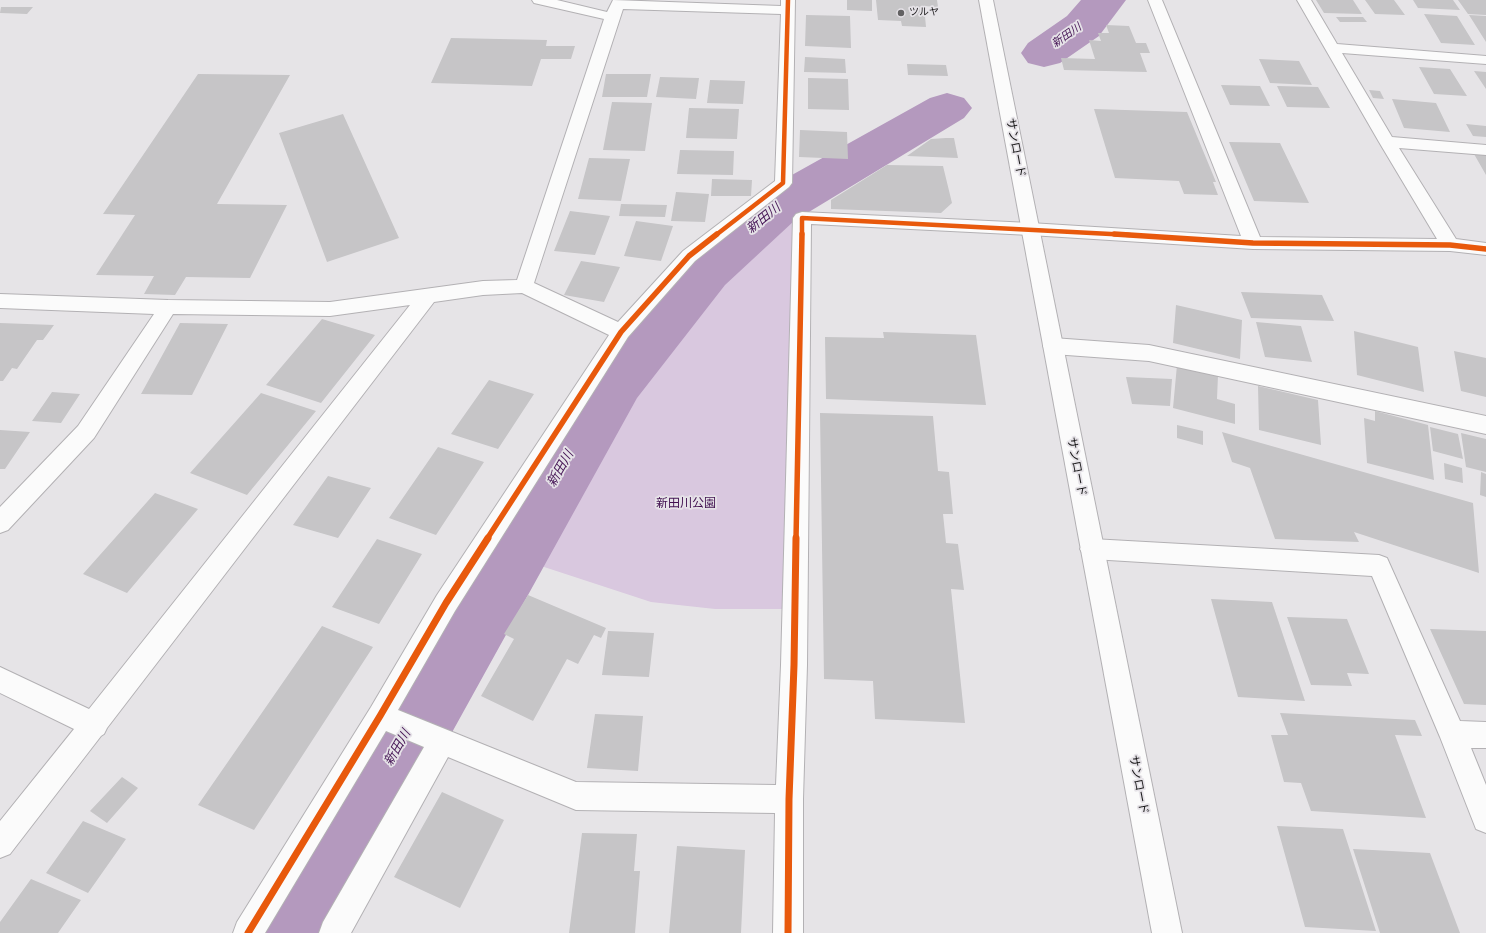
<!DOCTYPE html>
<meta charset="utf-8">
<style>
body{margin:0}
canvas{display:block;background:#e6e4e7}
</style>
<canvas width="1486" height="933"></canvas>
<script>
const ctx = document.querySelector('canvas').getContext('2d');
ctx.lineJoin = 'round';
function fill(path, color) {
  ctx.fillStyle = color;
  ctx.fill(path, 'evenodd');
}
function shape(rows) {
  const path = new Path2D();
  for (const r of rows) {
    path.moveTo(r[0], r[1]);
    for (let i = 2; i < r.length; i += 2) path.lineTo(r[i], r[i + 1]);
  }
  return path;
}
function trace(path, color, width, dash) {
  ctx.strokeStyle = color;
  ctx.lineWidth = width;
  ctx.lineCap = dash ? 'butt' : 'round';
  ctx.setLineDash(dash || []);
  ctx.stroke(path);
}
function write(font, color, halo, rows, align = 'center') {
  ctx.font = font + ' Jost,"Noto Sans JP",sans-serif';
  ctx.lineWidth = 3.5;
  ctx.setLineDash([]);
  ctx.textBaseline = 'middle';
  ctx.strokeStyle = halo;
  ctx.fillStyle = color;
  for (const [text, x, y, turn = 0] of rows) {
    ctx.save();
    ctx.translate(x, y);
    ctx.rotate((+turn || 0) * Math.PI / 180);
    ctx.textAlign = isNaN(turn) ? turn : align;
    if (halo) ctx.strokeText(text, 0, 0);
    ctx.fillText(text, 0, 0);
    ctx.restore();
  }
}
fill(shape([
 [797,212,784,609,715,609,651,602,535,564,627,403,708,292]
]), '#d9c8df');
fill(shape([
 [1081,0,1126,0,1099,36,1060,63,1044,67,1028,63,1021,53,1028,43,1067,16,1081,0],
 [947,93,964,98,972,108,964,118,794,221,725,285,637,398,341,933,242,933,256,900,591,362,683,255,756,195,930,98,947,93]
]), '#b499be');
fill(shape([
 [847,0,872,0,872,11,847,10],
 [876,0,937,0,938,7,924,6,926,27,902,26,901,21,878,20],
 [1316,0,1353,0,1362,14,1324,13],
 [1365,0,1394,0,1405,15,1375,14],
 [1413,0,1453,0,1460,10,1418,8],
 [1458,0,1486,0,1486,15,1468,14],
 [1,7,33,7,27,14,0,13],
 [1424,14,1457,16,1475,45,1441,43],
 [806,15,850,16,851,48,805,46],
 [1469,15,1486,16,1486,42],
 [1336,17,1363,17,1367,22,1340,22],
 [1106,25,1129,26,1136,43,1146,43,1150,53,1140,53,1147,72,1064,70,1061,58,1095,59,1089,40,1101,41,1098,33,1109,33],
 [451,38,547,40,546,46,575,46,571,59,541,59,532,86,431,83],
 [805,57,845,59,846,73,804,72],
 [1259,59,1299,61,1312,85,1270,83],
 [907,64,946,65,948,76,908,75],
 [1419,67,1450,69,1467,96,1434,94],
 [1474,71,1486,72,1486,89],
 [198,74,290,75,217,204,287,205,250,278,186,277,175,295,144,294,154,276,96,275,135,215,103,214],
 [606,74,651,74,647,97,602,97],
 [660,77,699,78,696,99,656,97],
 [808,78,848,79,849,110,808,109],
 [710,80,745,81,743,104,707,103],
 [1221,85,1260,86,1270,106,1230,105],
 [1277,86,1318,87,1330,108,1287,107],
 [1369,90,1380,91,1384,99,1373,98],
 [1392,99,1436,103,1450,132,1404,128],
 [612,102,652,103,645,151,603,150],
 [689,108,739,109,737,139,686,138],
 [1094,109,1187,112,1216,182,1213,182,1218,195,1184,194,1179,181,1115,178],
 [343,114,399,238,327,262,279,133],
 [1466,124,1486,126,1486,137,1473,136],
 [800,130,847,132,848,159,799,157],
 [946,138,954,138,958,158,907,156,931,139],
 [1229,142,1280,143,1309,203,1254,201],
 [680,150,734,151,733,175,677,174],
 [1474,154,1486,155,1486,175],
 [589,158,630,159,621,201,578,199],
 [887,165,943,166,952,203,941,213,831,209,831,200],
 [712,179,752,180,751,196,711,196],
 [676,192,709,194,705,222,671,221],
 [621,204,667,205,665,217,619,216],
 [570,211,610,216,595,255,554,251],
 [636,221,673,226,661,261,624,256],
 [581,261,620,267,604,302,564,295],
 [1241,292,1322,295,1334,321,1251,318],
 [1176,305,1242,320,1240,359,1173,343],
 [322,319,375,335,321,403,266,385],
 [1256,322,1301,326,1312,362,1265,357],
 [0,323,54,325,43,340,37,340,17,369,12,368,3,381,0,381],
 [180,323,228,324,192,395,141,394],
 [1354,331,1418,347,1424,392,1357,375],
 [883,332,976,335,986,405,826,399,825,337,884,338],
 [1454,351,1486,358,1486,397,1461,391],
 [1177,365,1218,375,1217,399,1235,404,1235,424,1173,408],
 [1126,377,1172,379,1170,406,1132,404],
 [489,380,534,394,498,449,451,434],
 [1258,386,1318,400,1321,445,1259,430],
 [52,392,80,394,61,423,32,421],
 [261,393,316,411,247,495,190,473],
 [1375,411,1428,425,1434,480,1367,463,1364,418,1375,421],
 [820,413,933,416,938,471,949,472,953,514,943,514,946,543,958,544,964,590,951,589,965,723,875,719,873,681,824,679],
 [1177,425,1203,431,1203,445,1177,438],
 [1430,427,1458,434,1463,459,1433,451],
 [0,430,30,432,5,469,0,469],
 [1222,432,1473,503,1479,573,1354,532,1359,542,1275,539,1250,468,1232,462],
 [1461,433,1486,439,1486,472,1466,467],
 [438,447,484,462,436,535,389,518],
 [1444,463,1462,468,1463,483,1445,479],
 [1481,472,1486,474,1486,497,1480,495],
 [328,476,371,488,338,538,293,525],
 [155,493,198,509,127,593,83,574],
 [377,539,422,554,379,624,332,607],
 [528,595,606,628,601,638,594,635,578,664,567,659,533,721,481,696,514,639,504,634],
 [1211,599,1272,602,1305,701,1238,697],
 [1287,617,1347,619,1369,674,1347,673,1352,686,1311,685],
 [322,626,373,647,254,830,198,805],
 [1430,629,1486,631,1486,705,1464,704],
 [608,631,654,633,649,677,602,675],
 [1280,713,1415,720,1422,736,1395,735,1426,818,1311,811,1301,783,1284,782,1271,735,1288,735],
 [595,714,643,716,638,771,587,768],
 [122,777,138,788,107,823,90,811],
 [442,792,504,820,460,908,394,877],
 [83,821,126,839,88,893,46,873],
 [1277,826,1343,829,1376,931,1305,927],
 [582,833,637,834,634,871,640,871,635,933,569,933],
 [677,846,745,850,741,933,669,933],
 [1353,849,1430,853,1460,933,1380,933],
 [31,879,81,900,58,933,0,933,0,922]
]), '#c6c5c7');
const street = shape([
 [532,0,557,0,607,12,613,0,781,6,781,0,795,0,792,183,789,187,695,261,628,337,455,611,398,710,576,782,776,785,781,665,793,218,796,214,802,212,1030,223,1241,236,1148,0,1162,0,1260,237,1437,239,1379,142,1297,0,1311,0,1337,44,1486,56,1486,64,1342,53,1392,137,1486,145,1486,155,1399,148,1456,239,1486,243,1486,255,1450,251,1253,249,1030,235,811,224,807,665,803,799,803,933,773,933,775,813,576,810,448,757,351,933,319,933,323,922,424,747,386,731,265,933,233,933,237,922,371,707,437,595,609,335,522,293,483,295,434,302,107,728,104,734,101,736,10,854,0,858,0,821,74,729,0,693,0,667,89,709,410,305,330,316,173,314,94,438,8,530,0,533,0,507,78,426,154,314,0,308,0,294,168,300,330,302,483,281,517,280,604,19,534,3,532,0],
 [623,9,781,14,775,181,683,251,618,322,534,283,623,9],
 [1053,338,1149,345,1486,416,1486,434,1149,361,1053,354,1046,351,1043,346,1046,341,1053,338],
 [1092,539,1379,555,1387,558,1460,721,1486,722,1486,748,1471,748,1486,785,1486,833,1476,829,1440,737,1372,576,1092,559,1084,556,1080,549,1084,542,1092,539]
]);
const secondary = shape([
 [979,0,993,0,1182,933,1152,933,979,0]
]);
trace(street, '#b3b1b4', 2);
trace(secondary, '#b3b1b4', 2);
fill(street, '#fbfbfb');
fill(secondary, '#fbfbfb');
trace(shape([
 [716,235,783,183,788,0],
 [802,235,802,218,1130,235]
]), '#e8590c', 4.5);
trace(shape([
 [1114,234,1253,243,1450,245,1486,249],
 [487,539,621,332,689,256,717,234],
 [796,539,802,234]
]), '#e8590c', 5.5);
trace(shape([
 [248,933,380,716,446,603,488,538],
 [788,933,789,799,794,665,796,538]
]), '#e8590c', 7);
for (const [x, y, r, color] of [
 [901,13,4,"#626162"]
]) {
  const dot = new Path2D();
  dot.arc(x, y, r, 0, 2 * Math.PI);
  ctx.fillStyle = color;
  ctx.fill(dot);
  trace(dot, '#e6e3e8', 1.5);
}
write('10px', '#1b1a1b', '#e6e3e8', [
 ["ツルヤ",909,13]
], 'left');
write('italic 11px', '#461656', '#e6e3e8', [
 ["新田川",1067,36,-35]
]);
write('12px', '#1b1a1b', '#e6e3e8', [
 ["サンロード",1015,148,79],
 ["サンロード",1076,467,79],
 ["サンロード",1138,785,79]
]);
write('12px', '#411050', '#e6e3e8', [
 ["新田川公園",686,504]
]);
write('italic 13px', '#461656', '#e6e3e8', [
 ["新田川",764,219,-39],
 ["新田川",561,469,-60],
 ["新田川",398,748,-60]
]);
</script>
